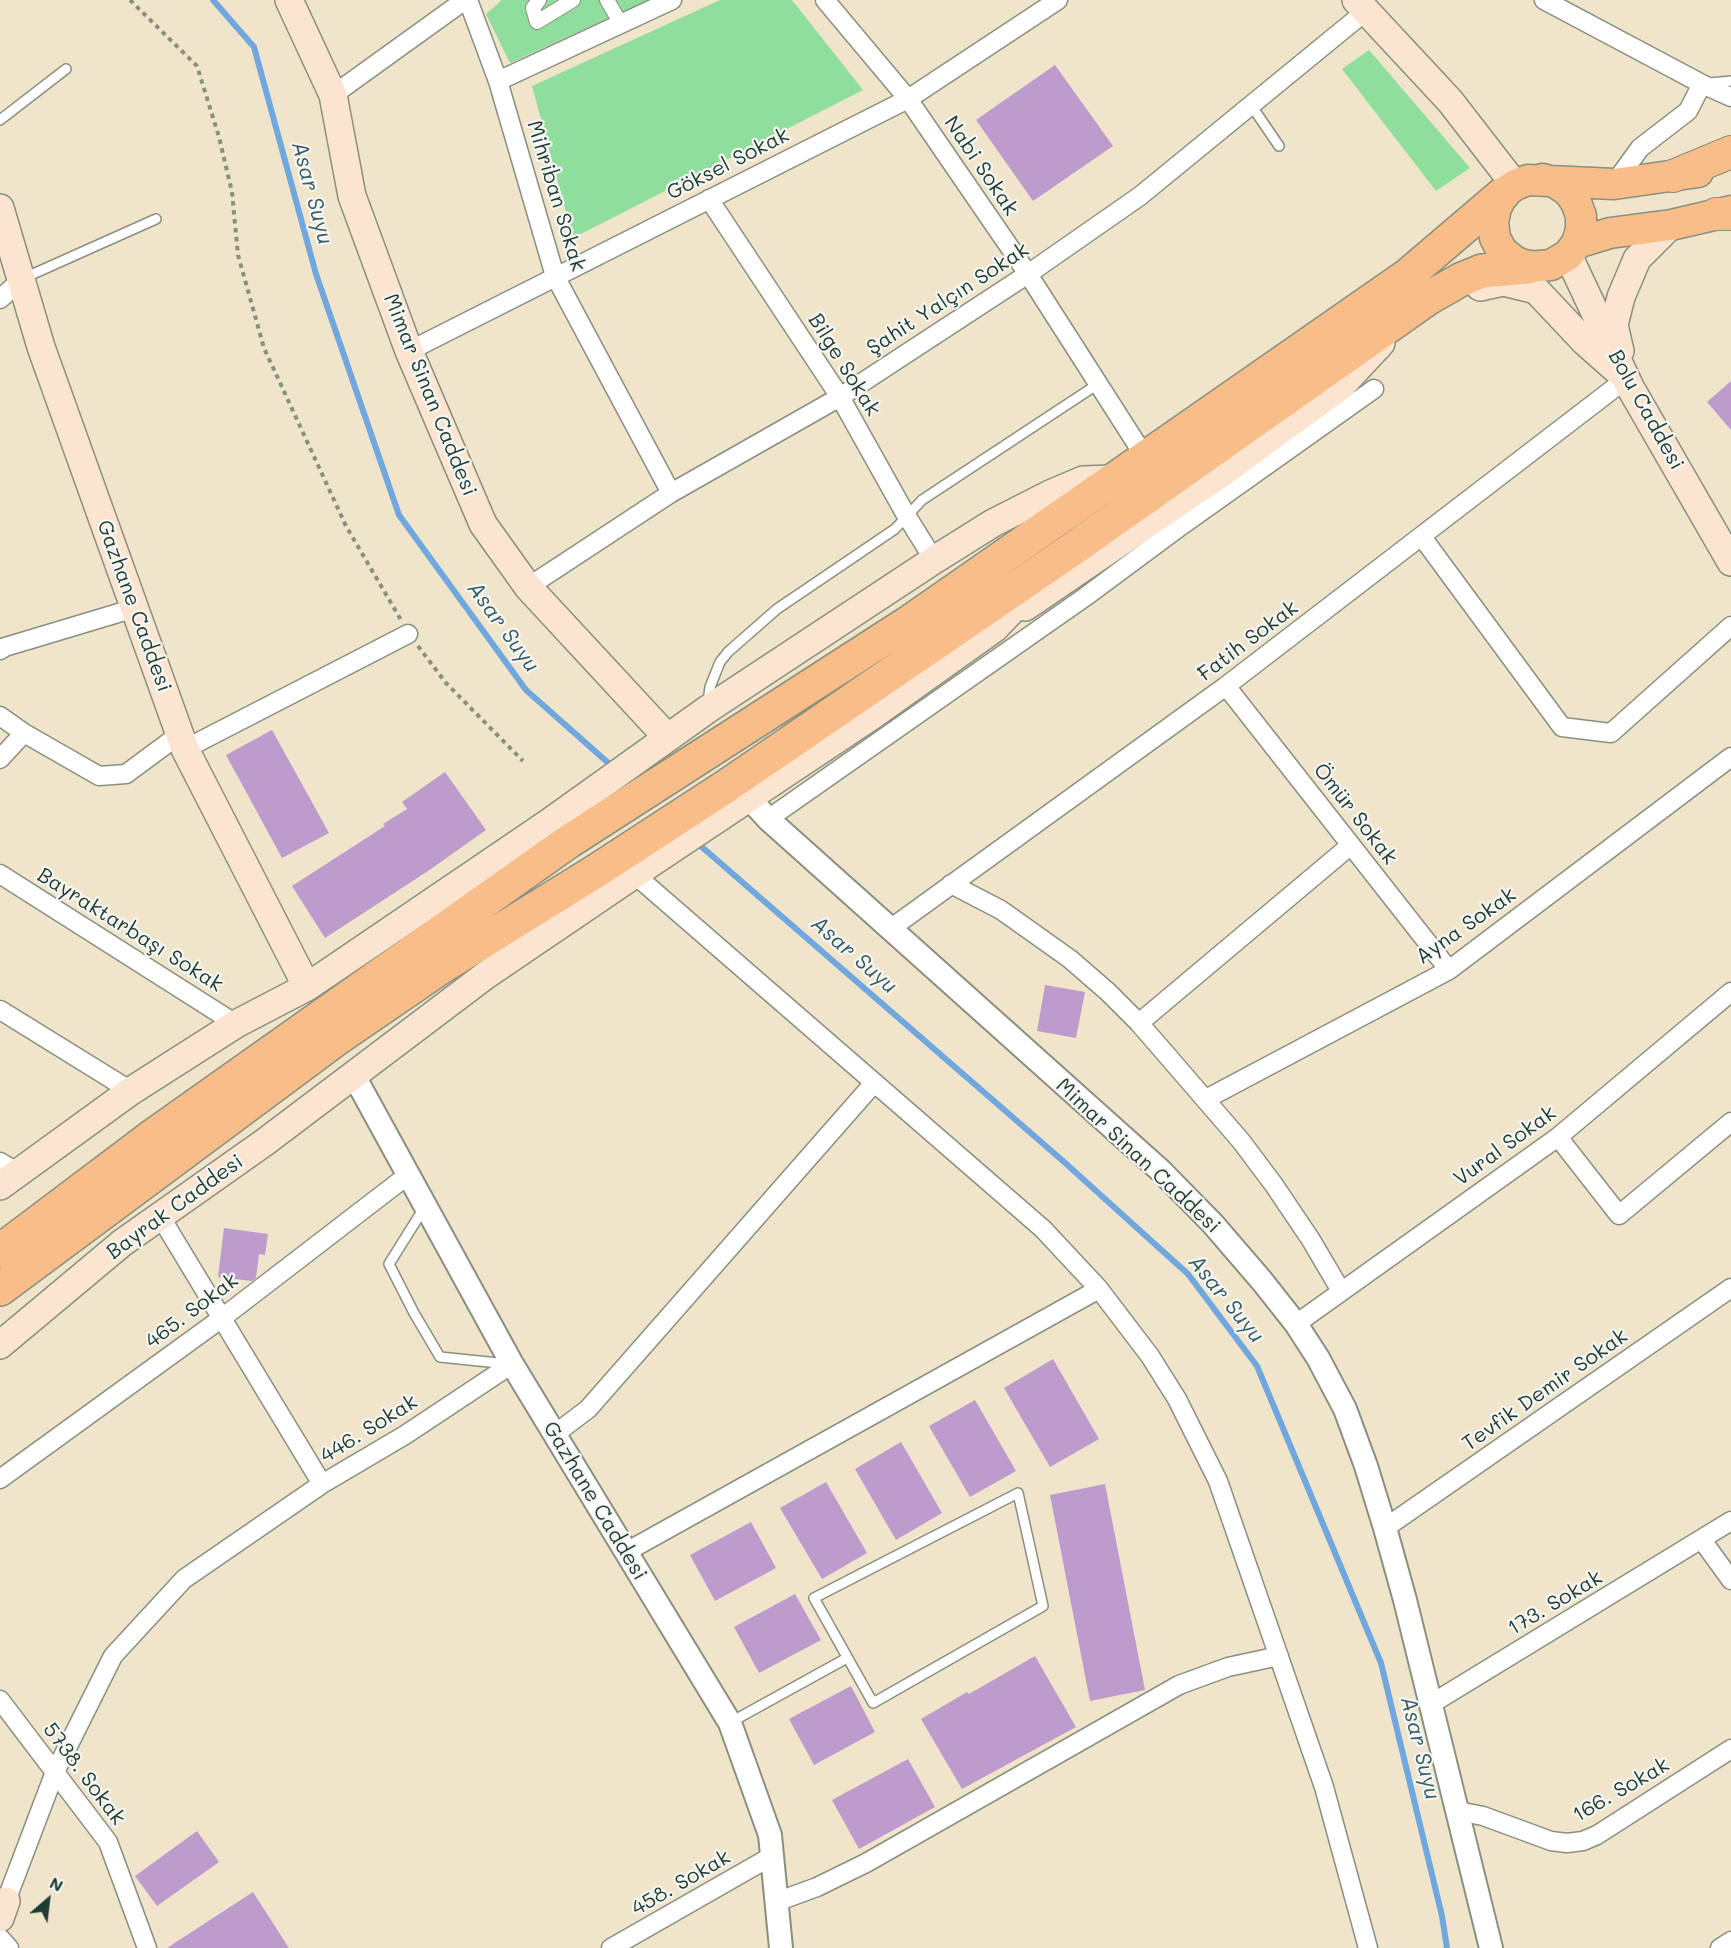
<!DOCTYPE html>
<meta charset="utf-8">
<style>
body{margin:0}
#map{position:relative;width:1731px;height:1948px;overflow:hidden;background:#f0e4ca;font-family:Mali,sans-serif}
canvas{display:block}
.north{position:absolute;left:18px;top:1870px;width:60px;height:60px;-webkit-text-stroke:4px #f6f6f2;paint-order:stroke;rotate:28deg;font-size:16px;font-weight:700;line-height:24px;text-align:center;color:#1f3d34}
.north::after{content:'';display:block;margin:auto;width:21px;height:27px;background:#1f3d34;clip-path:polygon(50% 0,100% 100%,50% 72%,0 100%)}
</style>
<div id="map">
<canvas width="1731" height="1948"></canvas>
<div class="north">N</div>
</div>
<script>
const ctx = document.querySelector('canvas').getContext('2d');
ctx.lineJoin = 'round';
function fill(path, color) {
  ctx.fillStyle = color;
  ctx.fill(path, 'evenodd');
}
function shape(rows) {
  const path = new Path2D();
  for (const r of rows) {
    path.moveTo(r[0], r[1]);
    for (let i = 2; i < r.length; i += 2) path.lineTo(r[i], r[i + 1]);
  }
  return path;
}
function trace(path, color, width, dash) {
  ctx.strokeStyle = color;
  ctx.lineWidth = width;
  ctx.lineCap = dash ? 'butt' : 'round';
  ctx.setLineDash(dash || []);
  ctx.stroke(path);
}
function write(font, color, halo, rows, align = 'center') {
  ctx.font = font + ' Mali,sans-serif';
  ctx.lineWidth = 4.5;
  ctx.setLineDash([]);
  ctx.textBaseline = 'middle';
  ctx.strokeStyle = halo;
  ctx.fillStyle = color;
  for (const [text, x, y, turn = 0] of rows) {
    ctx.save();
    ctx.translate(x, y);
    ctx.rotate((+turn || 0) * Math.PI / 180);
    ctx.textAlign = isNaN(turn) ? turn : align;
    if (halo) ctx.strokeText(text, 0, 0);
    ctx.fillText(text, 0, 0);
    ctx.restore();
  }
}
fill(shape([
 [502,0,649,0,510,63,486,14],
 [720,0,792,0,863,90,573,238,532,86],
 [1369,50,1470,168,1436,191,1342,69]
]), '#8fde9d');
trace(shape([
 [213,0,254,47,316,274,399,515,526,690,614,768],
 [695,841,1063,1161,1188,1274,1257,1366,1381,1663,1442,1916,1447,1948]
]), '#6fa7de', 6);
fill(shape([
 [1055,65,1113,146,1033,201,976,120],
 [1731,381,1731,430,1707,402],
 [272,730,329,833,282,858,226,755],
 [445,772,486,830,428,871,325,938,292,886,385,826,383,824,407,809,402,802],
 [1045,985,1085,992,1076,1038,1037,1031],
 [224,1228,268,1234,265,1255,259,1254,256,1278,252,1281,218,1277],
 [1053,1359,1099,1439,1050,1467,1004,1388],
 [975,1400,1016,1471,970,1497,929,1426],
 [901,1442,942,1513,896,1540,855,1469],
 [826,1482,867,1553,822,1579,780,1508],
 [1105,1484,1145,1690,1090,1701,1050,1495],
 [751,1522,776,1568,715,1601,690,1555],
 [795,1594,821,1640,759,1673,734,1627],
 [1035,1656,1076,1727,962,1789,921,1719,967,1692,969,1694],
 [851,1686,875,1732,814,1765,789,1719],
 [908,1759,935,1807,859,1849,832,1800],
 [197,1831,219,1862,157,1906,135,1876],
 [253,1892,289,1948,167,1948]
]), '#bd9ccd');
const service = shape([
 [1710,83,1731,81],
 [1251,105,1279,146],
 [0,120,66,69],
 [24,278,156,219],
 [708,702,710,687,720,662,728,652,777,609,895,529,922,500,1098,384],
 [424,1208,389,1264,414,1313,440,1357,508,1364],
 [1018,1493,1043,1606,873,1703,814,1598,1018,1493],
 [731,1722,847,1658]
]);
const pedestrian = shape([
 [539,0,533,8,537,22,573,0],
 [607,0,621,24]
]);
const minor = shape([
 [468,0,498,81,555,276,671,493],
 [825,0,908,99,1028,274,1145,457],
 [1544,0,1702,84,1731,97],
 [498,81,672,0],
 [333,95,465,0],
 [1614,184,1640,148,1688,111,1702,84],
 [709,199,840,397,906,515,934,560],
 [0,299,21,280],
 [409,351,908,99,1058,0],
 [1422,537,1562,727,1611,733,1731,626],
 [528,587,671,493,840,397,1028,274,1140,196,1366,11],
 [0,650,5,647,135,608],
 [1226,686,1449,970],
 [0,716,24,733,99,776,126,774,180,734],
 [185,749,408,634],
 [0,759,24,733],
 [768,819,1085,597,1178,528,1374,389],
 [0,874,236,1024],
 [634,874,1043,1229,1099,1289,1150,1356,1177,1399,1218,1481,1324,1787,1368,1948],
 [951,884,1001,910,1070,959,1108,992,1139,1023,1241,1141,1274,1185,1311,1240,1341,1291],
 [890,929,1226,686,1626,379],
 [0,1010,131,1091],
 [1139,1023,1351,845],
 [1206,1099,1449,970,1731,757],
 [1558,1137,1619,1215,1731,1122],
 [0,1162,17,1172],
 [160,1216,322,1484],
 [1296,1324,1558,1137,1731,992],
 [555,1434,588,1409,874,1083],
 [0,1479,222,1318,408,1175],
 [1385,1528,1731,1288],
 [1702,1540,1731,1580],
 [626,1552,1099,1289],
 [0,1700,108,1842,147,1948],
 [1431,1704,1731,1521],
 [1458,1811,1483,1816,1551,1841,1567,1843,1583,1841,1597,1835,1731,1749],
 [6,1901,55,1772,113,1656,184,1579,322,1484,405,1435,512,1364],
 [776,1902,817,1887,866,1863,1179,1685,1228,1667,1279,1656],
 [0,1938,9,1948],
 [611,1948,772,1856],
 [1720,1948,1731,1941]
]);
const tertiary = shape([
 [749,798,768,819,1161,1171,1213,1224,1262,1281,1296,1324,1318,1358,1345,1409,1366,1466,1385,1528,1405,1600,1491,1948],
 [353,1074,512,1364,730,1723,770,1835,781,1948]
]);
const secondary = shape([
 [289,0,333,95,352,196,409,351,483,524,528,587,667,737],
 [1356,0,1450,101,1515,185],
 [0,208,41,347,185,749,307,987],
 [1568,255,1630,387,1731,562],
 [1480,287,1503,282,1536,290,1585,342,1619,372],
 [1620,351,1614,325,1621,297,1637,259,1671,225],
 [1025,607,1226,470,1341,386,1381,343],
 [0,1186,131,1091,236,1024,307,987,547,824,708,709,934,560,993,523,1050,494,1083,480,1113,479],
 [0,1345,122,1243,265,1142,486,975,648,865,873,715,995,628,1036,585],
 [0,1918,6,1901]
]);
const primary = shape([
 [1698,172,1614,184,1528,180,1515,185,1503,194,1496,208,1493,222,1495,238,1502,251,1514,261,1528,267,1551,265,1568,255,1577,243,1610,233,1671,225,1731,211],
 [1543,179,1556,183,1568,191,1576,202,1581,216,1581,230,1577,243]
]);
const trunk = shape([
 [1673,176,1731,152],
 [1716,214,1731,214]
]);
const motorway = shape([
 [0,1251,154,1135,568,842,908,623,1408,275,1503,194],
 [0,1289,335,1040,443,966,596,871,725,787,1067,553,1427,299,1460,280,1482,271,1528,267]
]);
trace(service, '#88907f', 12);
trace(pedestrian, '#88907f', 16);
trace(minor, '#88907f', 21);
trace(tertiary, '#88907f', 26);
trace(secondary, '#88907f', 30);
trace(primary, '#88907f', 33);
trace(trunk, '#88907f', 34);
trace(motorway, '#88907f', 36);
trace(shape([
 [130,0,197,66,219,137,232,192,238,255,264,348,346,526,401,620],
 [418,646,446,683,523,761]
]), '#88907f', 4, [4.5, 4.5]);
trace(service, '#fff', 9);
trace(pedestrian, '#fff', 14);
trace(minor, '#fff', 18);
trace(tertiary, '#fff', 22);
trace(secondary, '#fce5d0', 27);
trace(primary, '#f8bd89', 30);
trace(trunk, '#f8bd89', 32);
trace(motorway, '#f8bd89', 33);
write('21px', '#1f3d34', '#f6f6f2', [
 ["Göksel Sokak",728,164,-27],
 ["Nabi Sokak",981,166,56],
 ["Mihriban Sokak",556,196,73],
 ["Şahit Yalçın Sokak",948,299,-33],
 ["Bilge Sokak",844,365,58],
 ["Mimar Sinan Caddesi",430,395,68],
 ["Bolu Caddesi",1646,410,61],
 ["Gazhane Caddesi",134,606,70],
 ["Fatih Sokak",1248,641,-37],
 ["Ömür Sokak",1355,814,52],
 ["Ayna Sokak",1466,926,-35],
 ["Bayraktarbaşı Sokak",130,930,32],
 ["Vural Sokak",1505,1146,-36],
 ["Mimar Sinan Caddesi",1138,1156,43],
 ["Bayrak Caddesi",175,1207,-36],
 ["465. Sokak",192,1311,-37],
 ["Tevfik Demir Sokak",1545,1390,-35],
 ["446. Sokak",369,1429,-32],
 ["Gazhane Caddesi",595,1501,59],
 ["173. Sokak",1555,1603,-31],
 ["5738. Sokak",84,1774,53],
 ["166. Sokak",1621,1790,-30],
 ["458. Sokak",681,1883,-30]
]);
write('italic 22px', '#375d67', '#f6f6f2', [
 ["Asar Suyu",312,193,75],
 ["Asar Suyu",503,627,54],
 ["Asar Suyu",854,955,41],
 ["Asar Suyu",1226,1299,51],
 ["Asar Suyu",1420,1748,76]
]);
</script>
